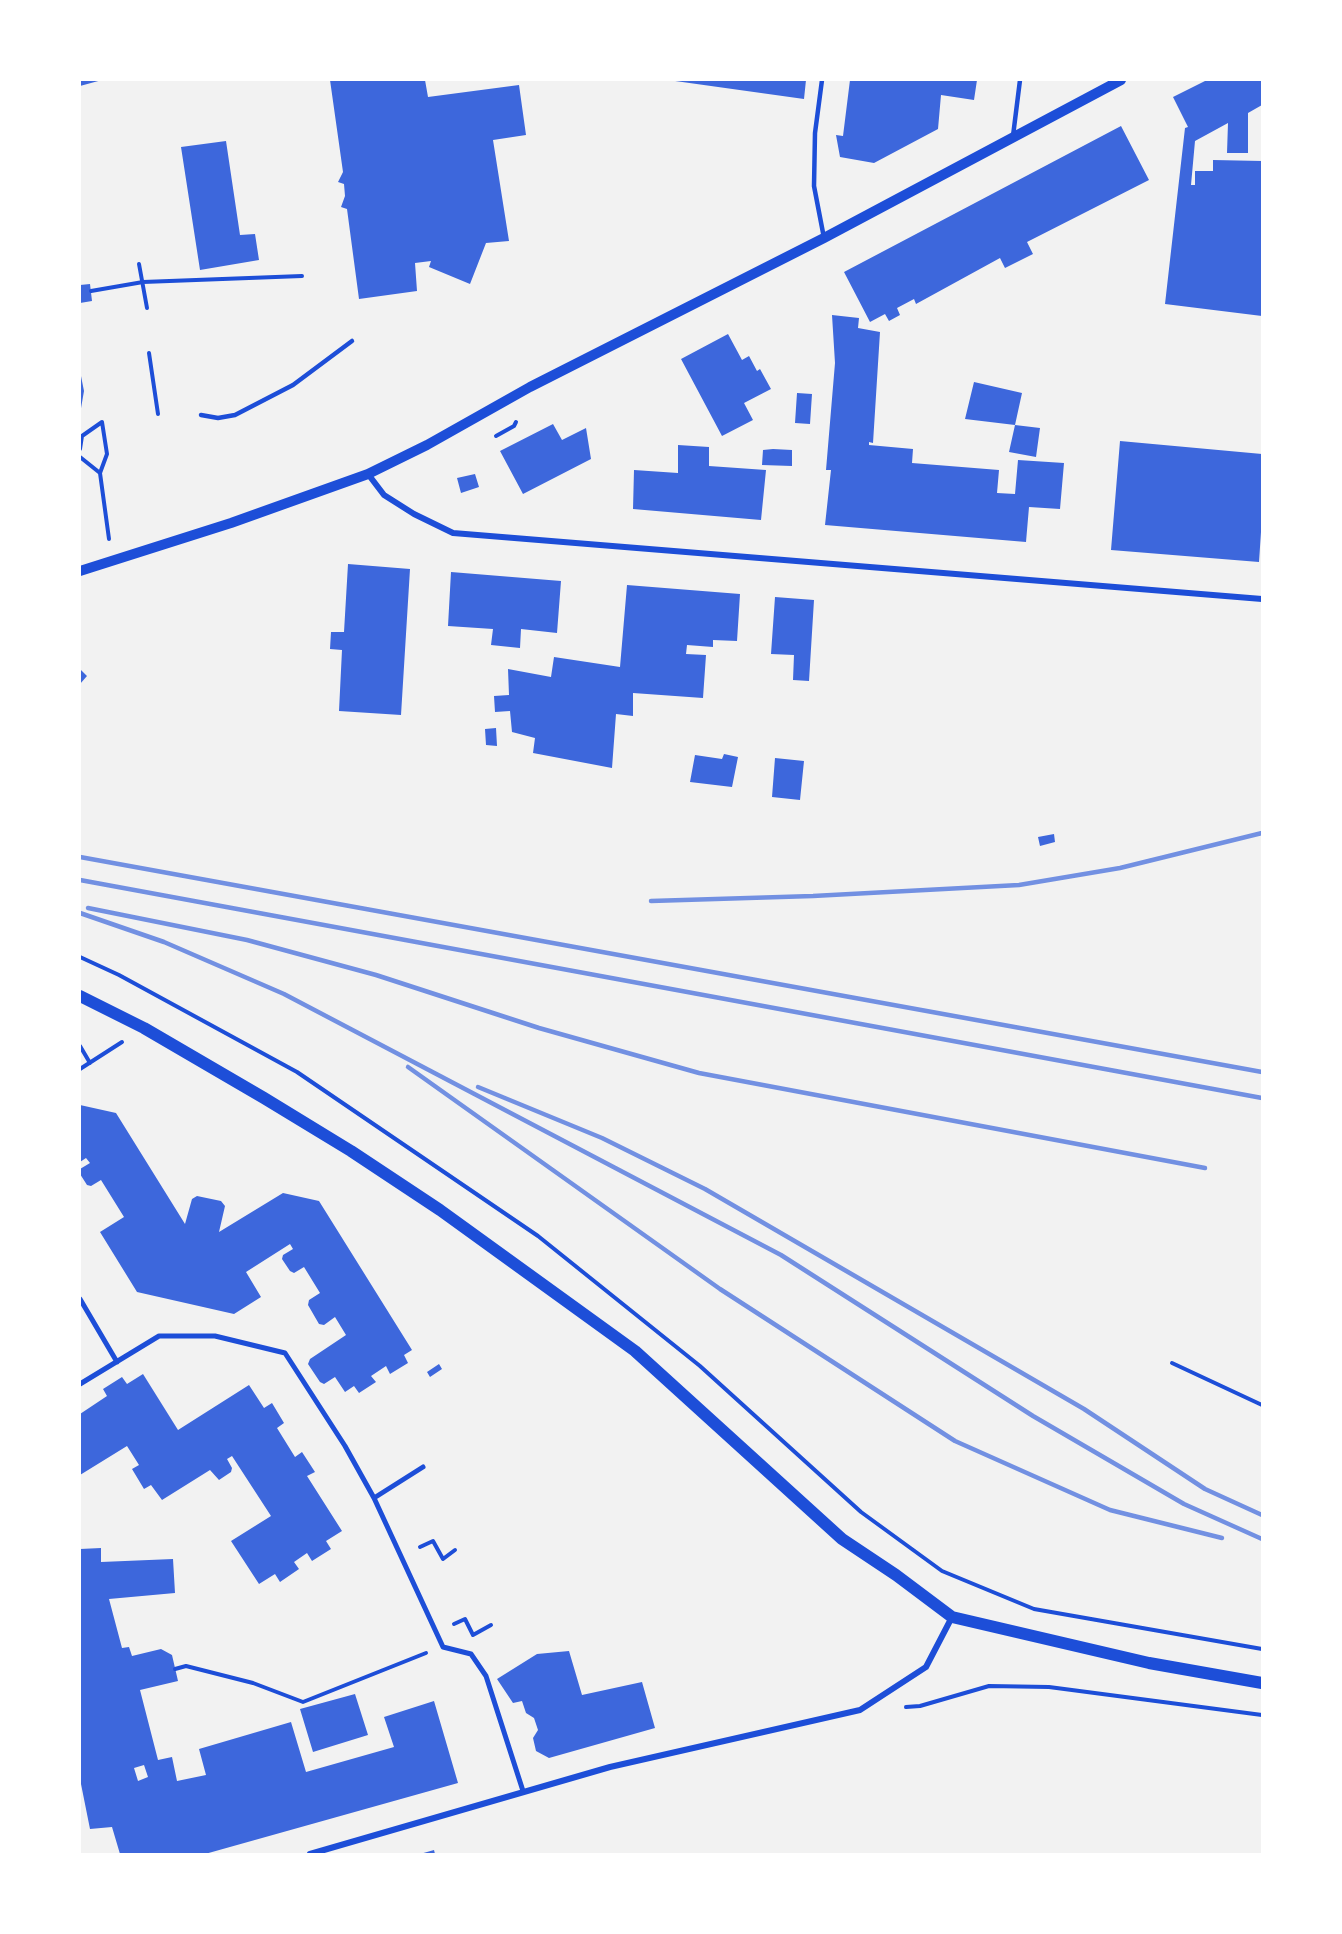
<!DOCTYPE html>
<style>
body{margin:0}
#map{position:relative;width:1342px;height:1934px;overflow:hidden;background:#f2f2f2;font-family:"DM Sans",sans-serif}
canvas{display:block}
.frame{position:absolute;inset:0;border:81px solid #fff;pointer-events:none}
</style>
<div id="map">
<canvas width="1342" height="1934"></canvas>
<div class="frame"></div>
</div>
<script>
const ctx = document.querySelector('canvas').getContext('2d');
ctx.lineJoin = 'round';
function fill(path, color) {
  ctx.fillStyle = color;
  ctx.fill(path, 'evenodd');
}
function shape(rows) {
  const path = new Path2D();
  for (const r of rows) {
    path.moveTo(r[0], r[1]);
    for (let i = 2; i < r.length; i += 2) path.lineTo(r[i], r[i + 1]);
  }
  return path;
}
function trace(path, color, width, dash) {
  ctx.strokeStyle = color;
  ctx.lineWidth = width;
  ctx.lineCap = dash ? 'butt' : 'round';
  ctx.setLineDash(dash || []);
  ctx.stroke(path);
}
fill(shape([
 [80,80,102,80,80,86],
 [330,80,425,80,428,97,519,85,526,135,493,140,509,241,486,243,470,284,429,267,431,261,415,263,417,291,359,299,347,209,341,207,345,196,344,184,338,182,343,172],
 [668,80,806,80,804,99],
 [850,80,977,80,974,100,941,95,938,129,874,163,840,157,836,135,843,136],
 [1207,80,1262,80,1262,105,1248,113,1248,153,1227,153,1228,123,1195,141,1191,185,1195,185,1195,171,1213,171,1213,160,1262,161,1262,316,1165,304,1185,128,1188,127,1173,97],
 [1121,126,1149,180,1027,242,1033,254,1005,268,1000,258,916,304,914,299,897,308,900,315,889,321,885,314,870,322,844,272],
 [226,141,240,235,255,234,259,260,200,270,181,147],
 [90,284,92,301,80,303,80,285],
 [832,315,859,318,858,328,880,332,873,443,869,442,869,445,913,449,912,463,999,470,997,493,1015,494,1018,460,1064,463,1060,509,1029,507,1026,542,825,525,831,470,826,470,835,363],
 [728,334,742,360,749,356,757,371,760,369,771,389,744,403,753,420,722,436,681,359],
 [80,371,84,391,80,414],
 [974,382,1022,393,1015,425,965,419],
 [797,393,812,394,810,424,795,423],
 [553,424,562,440,586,428,591,459,523,494,500,451],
 [1015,425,1040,428,1036,457,1009,452],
 [1120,441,1262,454,1262,517,1259,562,1111,550],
 [678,445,709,447,709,466,766,470,761,520,633,509,634,470,678,473],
 [773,449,792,450,792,466,762,465,763,450],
 [475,474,479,487,461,493,457,478],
 [348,564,410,569,401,715,339,711,342,650,330,649,331,632,344,632],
 [451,572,561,581,557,633,521,629,520,648,491,645,493,629,448,626],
 [627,585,740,594,737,641,713,640,713,647,687,645,686,654,706,655,703,698,633,693,633,716,616,714,612,768,533,753,535,738,512,732,510,711,495,712,494,696,509,695,508,669,551,677,554,657,620,667],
 [775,597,814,600,809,681,793,680,794,655,771,654],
 [80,669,87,676,80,684],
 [496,728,497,746,486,745,485,729],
 [724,754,738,757,732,787,690,782,695,755,722,759],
 [775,758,804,761,800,800,772,797],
 [1054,834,1055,842,1040,846,1038,837],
 [80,1105,116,1113,185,1224,192,1199,197,1196,221,1201,225,1206,219,1232,283,1193,319,1201,412,1350,404,1355,408,1363,390,1374,386,1366,371,1376,376,1382,359,1393,354,1386,345,1392,335,1377,324,1384,320,1382,308,1364,310,1359,346,1335,335,1317,324,1325,319,1324,308,1305,309,1300,320,1293,304,1267,294,1273,290,1271,282,1259,283,1255,293,1249,290,1244,246,1272,261,1297,234,1314,137,1292,100,1232,124,1217,101,1180,91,1186,87,1185,80,1174,80,1169,90,1163,86,1158,80,1162],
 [439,1364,442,1369,430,1377,427,1372],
 [143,1374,178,1430,249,1385,264,1408,272,1403,284,1423,277,1428,295,1457,302,1452,315,1472,307,1476,342,1531,326,1541,331,1549,312,1561,307,1553,294,1562,299,1569,280,1582,275,1574,259,1584,231,1541,271,1516,232,1456,227,1459,232,1468,231,1472,219,1480,210,1470,162,1500,151,1485,144,1489,132,1469,139,1465,127,1446,80,1475,80,1414,107,1396,103,1389,122,1377,127,1384],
 [101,1548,101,1562,173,1559,175,1593,109,1599,122,1648,129,1647,132,1656,161,1649,172,1655,178,1681,140,1690,158,1760,172,1757,177,1781,206,1775,199,1749,291,1722,306,1772,394,1747,384,1717,434,1701,458,1783,205,1854,120,1854,112,1827,90,1829,80,1779,80,1549],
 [144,1765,148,1777,138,1781,134,1768],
 [569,1651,582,1695,642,1682,655,1728,549,1758,536,1751,533,1738,538,1730,534,1718,526,1713,522,1701,513,1703,497,1679,537,1654],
 [355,1694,368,1735,313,1752,300,1709],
 [434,1850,435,1854,420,1854]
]), '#3d67dc');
trace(shape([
 [139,264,147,308],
 [91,291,143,282,302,276],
 [149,353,158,414],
 [496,436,514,426,516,422],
 [80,449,82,436,102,422,107,454,100,473],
 [80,457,100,473,109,539],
 [80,957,119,975,297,1072,538,1236,700,1366,861,1512,942,1571,1034,1609,1262,1649],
 [80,1046,90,1063],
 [80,1069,122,1042],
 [1172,1363,1262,1405],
 [420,1547,433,1541,443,1559,455,1550],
 [454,1624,465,1619,473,1635,491,1625],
 [175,1669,186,1666,253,1683,303,1702,426,1653],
 [906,1707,920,1706,989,1686,1049,1687,1262,1715]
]), '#1d4ed8', 4);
trace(shape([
 [822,80,815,133,814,186,824,238],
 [1013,136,1020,80],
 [201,415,218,418,235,415,293,385,352,341]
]), '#1d4ed8', 4.5);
trace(shape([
 [80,1299,117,1362],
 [80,1384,159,1336,215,1336,285,1353,345,1446,374,1498,443,1647,471,1654,486,1676,523,1791],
 [374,1498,423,1467]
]), '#1d4ed8', 5);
trace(shape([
 [368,474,384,495,414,514,453,533,1262,599],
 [310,1854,610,1767,860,1710,926,1667,952,1617]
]), '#1d4ed8', 6);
trace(shape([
 [80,571,231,523,368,474,427,445,530,387,824,238,1121,80]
]), '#1d4ed8', 10);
trace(shape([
 [80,996,144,1028,264,1098,351,1151,440,1210,635,1351,842,1539,896,1575,952,1617,1149,1663,1262,1683]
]), '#1d4ed8', 12);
trace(shape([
 [80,857,1262,1072],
 [80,880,1262,1098],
 [651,901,813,896,1019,885,1120,868,1262,833],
 [88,908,247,940,376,975,539,1028,699,1073,1205,1168],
 [80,913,164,942,284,994,781,1255,1033,1416,1184,1504,1262,1539],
 [408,1067,720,1289,955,1441,1110,1510,1222,1538],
 [478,1087,602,1138,705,1189,1084,1409,1205,1489,1262,1515]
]), '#7290e2', 4.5);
</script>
